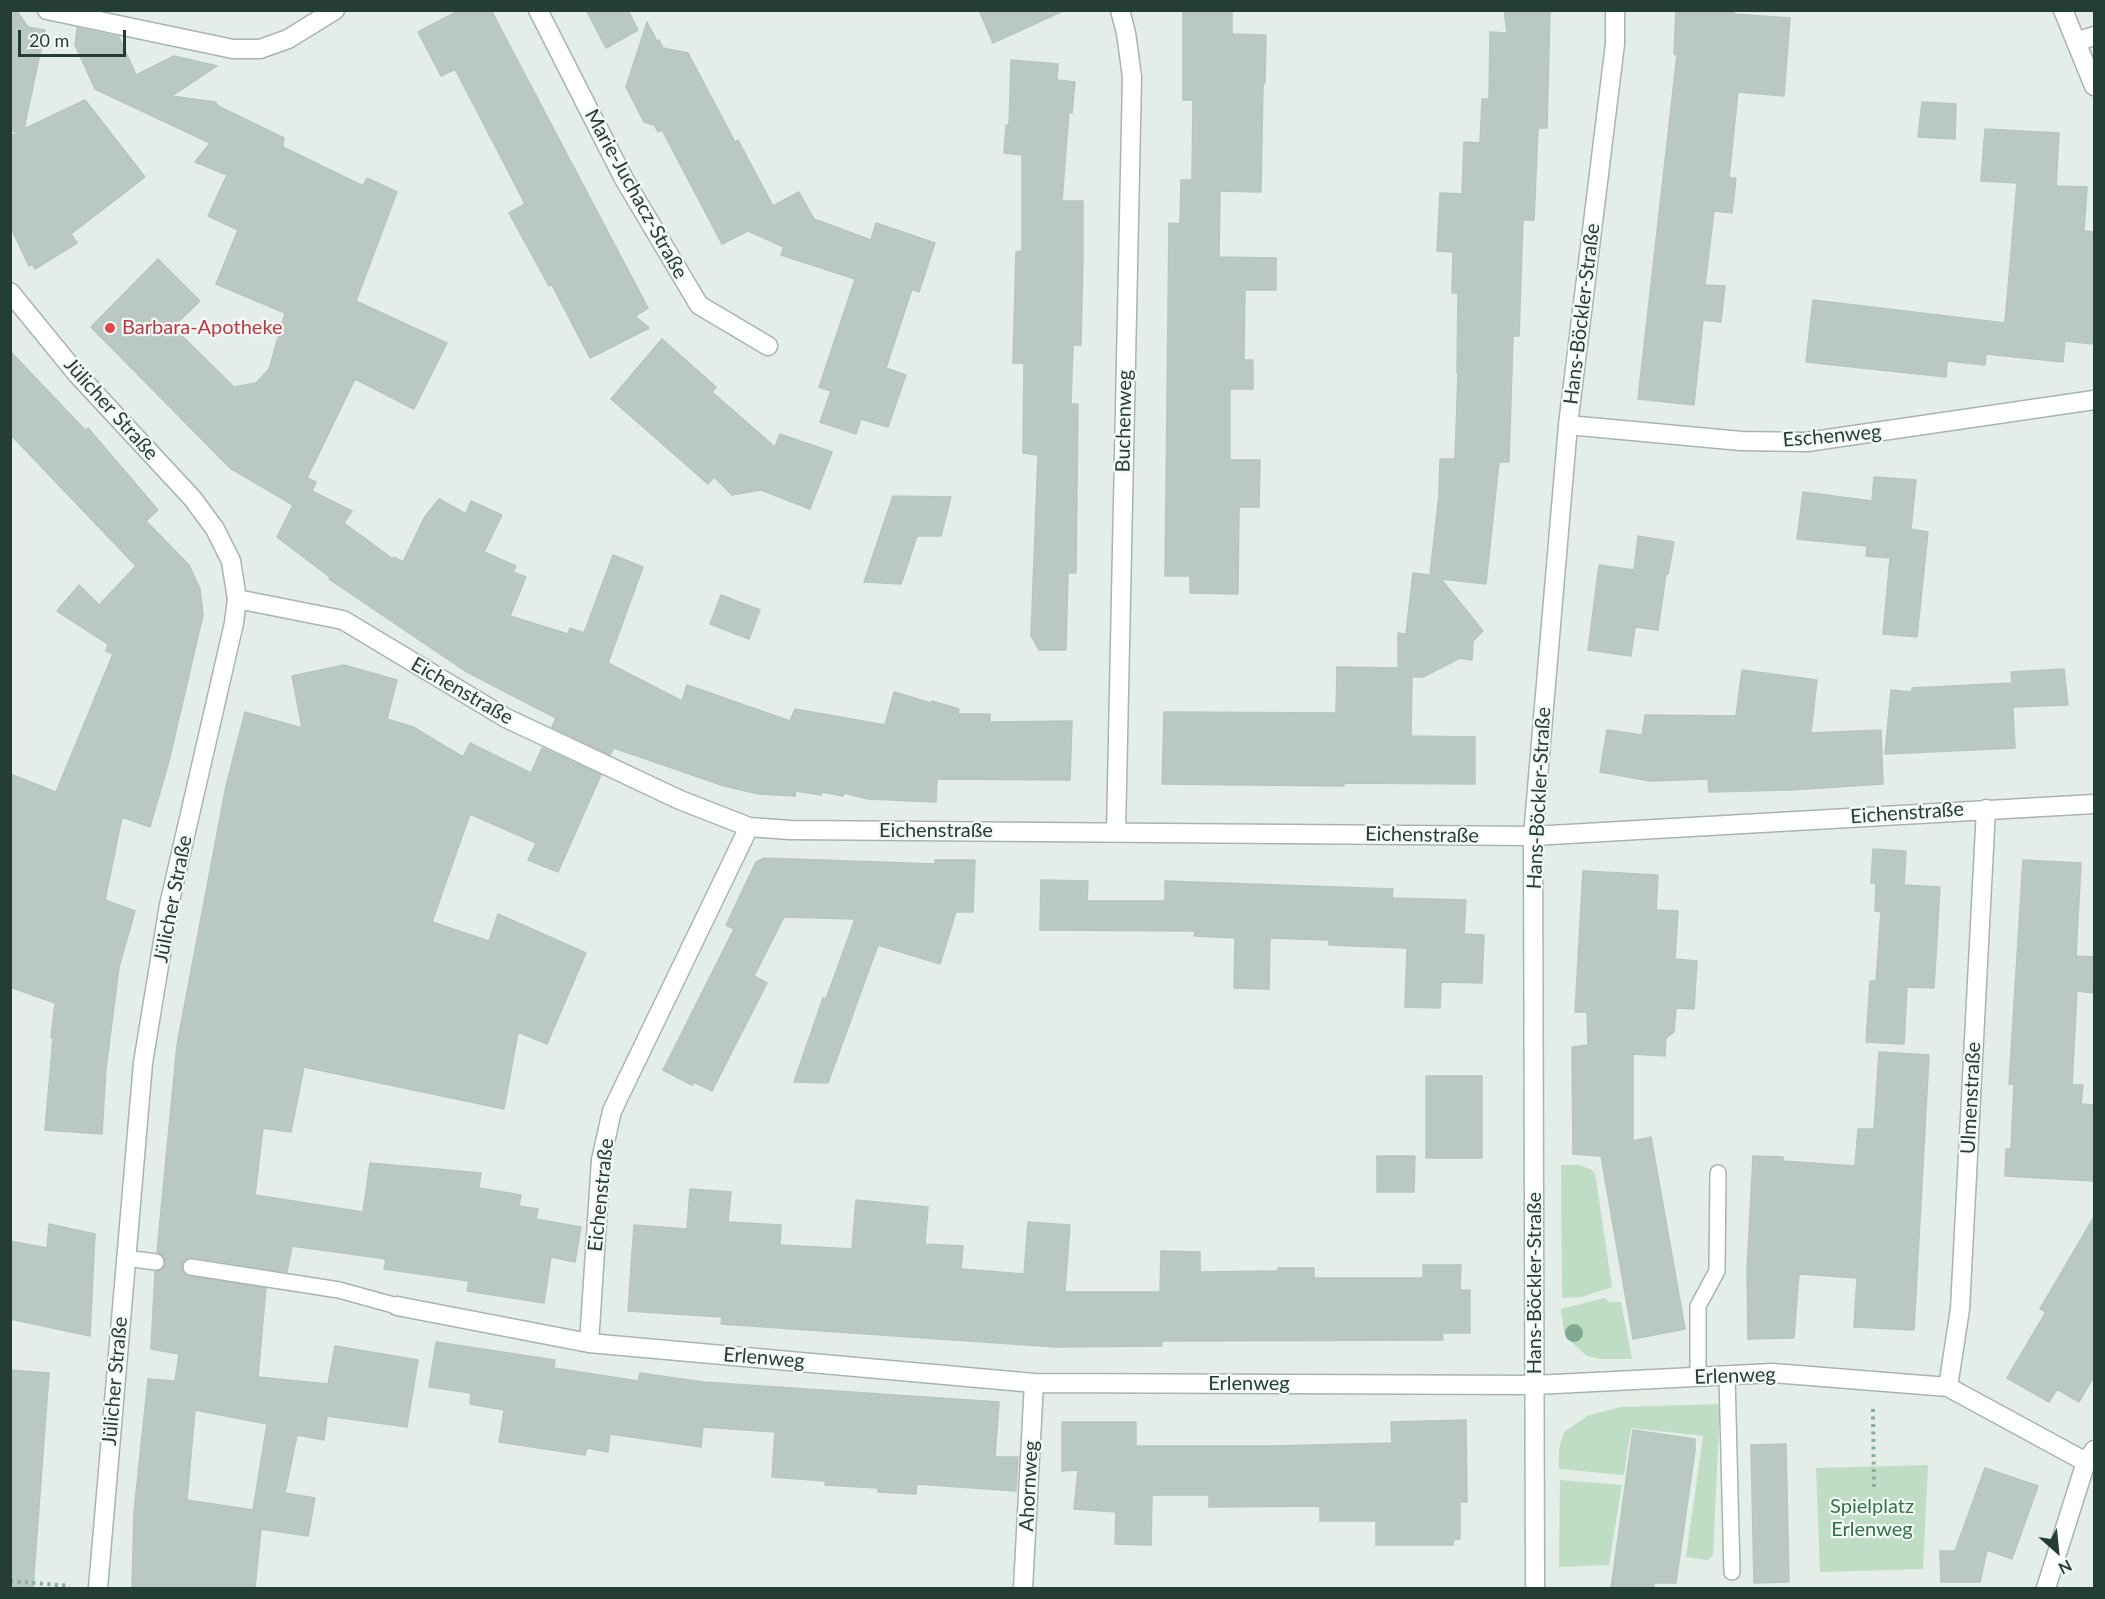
<!DOCTYPE html>
<meta charset="utf-8">
<style>
body{margin:0}
#map{position:relative;width:2105px;height:1599px;overflow:hidden;background:#e4ede8;font-family:Lato,sans-serif}
canvas{display:block}
.frame{position:absolute;inset:0;border:12px solid #243e35;pointer-events:none}
.north{position:absolute;left:2027px;top:1521px;width:60px;height:60px;-webkit-text-stroke:4px #f4f9f7;paint-order:stroke;rotate:153deg;font-size:16px;font-weight:700;line-height:24px;text-align:center;color:#243e35}
.north::after{content:'';display:block;margin:auto;width:21px;height:27px;background:#243e35;clip-path:polygon(50% 0,100% 100%,50% 72%,0 100%)}
.scale{position:absolute;left:18px;top:30px;width:108px;height:27px;box-sizing:border-box;border:3px solid #243e35;border-top:0;padding-left:8px;font-size:18px;line-height:21px;white-space:nowrap;color:#243e35;-webkit-text-stroke:4px #f4f9f7;paint-order:stroke}
</style>
<div id="map">
<canvas width="2105" height="1599"></canvas>
<div class="frame"></div>
<div class="north">N</div>
<div class="scale">20 m</div>
</div>
<script>
const ctx = document.querySelector('canvas').getContext('2d');
ctx.lineJoin = 'round';
function fill(path, color) {
  ctx.fillStyle = color;
  ctx.fill(path, 'evenodd');
}
function shape(rows) {
  const path = new Path2D();
  for (const r of rows) {
    path.moveTo(r[0], r[1]);
    for (let i = 2; i < r.length; i += 2) path.lineTo(r[i], r[i + 1]);
  }
  return path;
}
function trace(path, color, width, dash) {
  ctx.strokeStyle = color;
  ctx.lineWidth = width;
  ctx.lineCap = dash ? 'butt' : 'round';
  ctx.setLineDash(dash || []);
  ctx.stroke(path);
}
function write(font, color, halo, rows, align = 'center') {
  ctx.font = font + ' Lato,sans-serif';
  ctx.lineWidth = 4.5;
  ctx.setLineDash([]);
  ctx.textBaseline = 'middle';
  ctx.strokeStyle = halo;
  ctx.fillStyle = color;
  for (const [text, x, y, turn = 0] of rows) {
    ctx.save();
    ctx.translate(x, y);
    ctx.rotate((+turn || 0) * Math.PI / 180);
    ctx.textAlign = isNaN(turn) ? turn : align;
    if (halo) ctx.strokeText(text, 0, 0);
    ctx.fillText(text, 0, 0);
    ctx.restore();
  }
}
fill(shape([
 [1561,1165,1579,1165,1590,1169,1595,1173,1612,1287,1582,1297,1562,1298],
 [1605,1298,1609,1302,1621,1302,1632,1359,1602,1359,1587,1356,1570,1341,1564,1332,1561,1309],
 [1720,1404,1713,1555,1708,1560,1686,1557,1703,1436,1631,1428,1624,1475,1559,1469,1559,1449,1564,1432,1589,1415,1621,1407],
 [1928,1465,1923,1569,1820,1572,1816,1468],
 [1560,1480,1622,1485,1609,1565,1559,1567]
]), '#beddc4');
const building = shape([
 [10,10,16,10,28,27,45,30,24,129,85,100,145,177,71,234,77,243,35,269,32,264,29,266,10,226,10,136,19,132,10,131,10,10],
 [460,10,491,10,648,308,635,316,649,328,590,358,552,285,549,286,509,213,525,204,494,144,455,69,441,76,418,32,460,10],
 [586,10,628,10,638,30,606,48,586,10],
 [979,10,1065,10,993,43,979,10],
 [1183,10,1232,10,1232,34,1266,35,1265,83,1263,83,1261,192,1220,191,1219,257,1276,258,1276,290,1245,290,1244,360,1253,360,1253,389,1230,389,1230,460,1260,460,1259,507,1239,507,1238,594,1190,593,1190,576,1165,576,1169,223,1180,224,1181,180,1192,180,1193,100,1183,100,1183,10],
 [1504,10,1550,10,1547,128,1538,128,1534,220,1523,220,1519,336,1513,336,1509,462,1499,462,1486,584,1441,579,1483,631,1473,641,1472,660,1460,658,1423,677,1412,677,1411,736,1475,737,1475,784,1344,783,1344,786,1162,784,1164,712,1336,713,1337,667,1398,668,1398,633,1406,634,1413,573,1430,575,1439,494,1440,459,1455,459,1458,373,1457,373,1458,293,1452,293,1453,252,1437,251,1440,193,1462,194,1464,142,1480,143,1482,99,1489,99,1490,32,1507,33,1504,10],
 [1676,10,1734,10,1734,14,1790,18,1784,96,1738,92,1729,178,1736,178,1732,213,1714,211,1705,285,1725,286,1721,322,1703,320,1694,405,1638,399,1677,55,1674,54,1676,10],
 [647,22,657,41,659,40,663,48,688,53,735,142,738,140,773,206,799,192,814,219,871,240,876,223,935,243,919,292,912,289,886,368,906,375,888,427,861,419,856,434,820,422,831,391,819,387,855,279,781,255,784,247,748,231,722,244,662,130,658,132,654,125,644,122,626,87,647,22],
 [77,28,119,37,136,75,174,56,217,66,172,96,215,102,218,106,284,138,283,147,363,186,367,178,397,192,356,301,447,343,414,409,355,379,307,478,316,482,312,491,352,511,344,523,393,559,394,557,403,562,424,518,439,499,466,514,471,501,502,515,484,552,516,566,513,572,526,577,510,616,568,634,570,628,584,633,613,555,643,567,608,663,682,701,687,685,790,721,795,709,885,725,894,692,931,703,932,701,959,709,958,714,990,714,990,722,1072,721,1070,780,937,779,936,802,868,799,844,793,843,796,822,792,821,795,796,791,795,796,759,794,724,786,614,748,610,755,552,727,556,718,465,671,329,579,331,578,277,537,293,505,230,468,91,327,158,259,200,301,173,327,234,387,256,383,269,369,285,313,216,284,238,230,208,216,227,175,195,162,210,143,95,89,75,45,77,28],
 [1011,60,1058,64,1057,80,1075,82,1072,113,1069,112,1062,201,1083,201,1083,257,1081,345,1073,345,1071,404,1078,404,1076,573,1068,573,1066,650,1039,650,1031,636,1038,455,1023,453,1024,363,1013,363,1016,252,1022,251,1022,155,1004,153,1006,125,1009,125,1011,60],
 [1922,102,1956,104,1955,139,1918,137,1922,102],
 [1985,129,2059,133,2056,186,2087,187,2084,231,2094,232,2094,344,2065,341,2063,362,1986,354,1985,365,1947,361,1946,377,1806,362,1813,300,2005,323,2017,183,1981,181,1985,129],
 [662,339,716,387,712,392,775,447,780,434,832,452,810,509,761,490,732,495,714,477,708,484,611,399,662,339],
 [10,351,86,431,88,428,158,510,146,521,189,565,200,589,203,615,169,761,150,827,122,817,105,900,135,911,119,967,106,1069,102,1134,45,1130,53,1038,51,1038,55,1003,10,987,10,774,56,792,113,654,106,651,108,644,57,611,79,585,99,605,136,566,10,434,10,351],
 [1874,477,1916,480,1911,529,1928,532,1917,637,1883,634,1890,558,1866,556,1867,546,1797,539,1803,492,1872,501,1874,477],
 [893,496,951,497,941,536,917,536,901,584,864,582,893,496],
 [1638,536,1674,542,1668,574,1666,574,1658,630,1635,627,1631,656,1588,650,1599,565,1634,570,1638,536],
 [721,595,760,610,749,639,710,624,721,595],
 [344,665,397,680,387,719,413,727,463,757,470,743,531,773,542,748,601,775,558,872,528,860,536,843,470,814,432,922,489,941,498,914,586,953,547,1044,518,1032,504,1109,304,1067,291,1132,263,1128,255,1195,363,1212,370,1163,481,1173,479,1188,521,1195,519,1206,538,1209,536,1219,581,1227,575,1262,551,1257,544,1303,467,1291,469,1281,384,1269,386,1259,292,1246,287,1272,192,1257,184,1260,182,1270,189,1276,266,1288,258,1377,328,1384,335,1346,418,1360,407,1427,327,1416,324,1440,297,1435,285,1493,315,1498,308,1536,261,1529,255,1588,132,1588,134,1512,148,1379,175,1381,179,1354,151,1349,155,1272,163,1268,166,1263,162,1255,157,1252,177,1045,226,786,245,712,302,728,292,676,344,665],
 [195,1410,267,1424,253,1510,187,1500,195,1410],
 [2064,669,2068,705,2013,707,2012,690,2015,748,1885,754,1891,690,1912,692,1912,688,2012,683,2011,672,2064,669],
 [1742,670,1817,680,1811,733,1881,730,1883,784,1789,790,1709,792,1708,779,1650,781,1600,772,1607,730,1642,735,1645,715,1736,716,1742,670],
 [1873,849,1906,851,1904,885,1940,887,1934,988,1907,987,1904,1044,1866,1042,1870,981,1876,981,1881,912,1875,911,1876,883,1871,883,1873,849],
 [764,858,935,864,935,860,975,860,973,912,956,912,940,964,878,945,828,1083,794,1082,823,998,826,999,855,919,784,917,754,976,767,983,712,1091,694,1082,692,1085,663,1070,734,929,726,925,756,862,764,858],
 [2023,860,2081,863,2076,956,2094,957,2094,993,2077,991,2072,1085,2083,1085,2081,1104,2094,1105,2094,1181,2005,1176,2006,1149,2011,1149,2014,1084,2009,1084,2023,860],
 [1583,871,1658,875,1656,910,1678,911,1675,959,1697,961,1694,1009,1676,1008,1674,1032,1666,1038,1665,1056,1633,1054,1633,1141,1651,1137,1685,1329,1633,1339,1601,1156,1573,1154,1572,1047,1588,1045,1587,1012,1575,1012,1583,871],
 [1041,880,1088,881,1087,901,1165,901,1165,881,1393,889,1392,898,1466,900,1464,934,1484,935,1482,983,1441,982,1440,1008,1405,1007,1407,948,1329,945,1329,940,1270,938,1269,989,1234,988,1235,938,1194,936,1195,931,1040,930,1041,880],
 [1879,1052,1929,1055,1914,1330,1854,1327,1857,1278,1799,1274,1794,1338,1748,1339,1747,1271,1753,1156,1783,1157,1783,1161,1855,1166,1858,1129,1874,1129,1879,1052],
 [1426,1076,1482,1076,1482,1158,1426,1158,1426,1076],
 [1377,1156,1415,1156,1414,1192,1377,1192,1377,1156],
 [690,1189,731,1192,728,1222,781,1225,780,1245,852,1249,856,1200,928,1207,925,1244,963,1246,961,1269,1024,1274,1028,1222,1070,1225,1065,1292,1160,1292,1161,1251,1200,1252,1200,1272,1278,1271,1278,1268,1314,1268,1314,1278,1423,1278,1423,1265,1461,1265,1460,1290,1470,1290,1470,1333,1442,1333,1443,1340,1162,1341,1162,1346,1056,1347,721,1324,722,1317,628,1311,634,1225,687,1229,690,1189],
 [2094,1217,2094,1376,2079,1402,2057,1389,2049,1402,2007,1378,2046,1312,2040,1309,2094,1217],
 [49,1224,95,1234,90,1336,10,1319,10,1241,47,1248,49,1224],
 [436,1342,555,1360,554,1368,638,1381,640,1373,703,1382,999,1402,995,1457,1018,1457,1016,1491,917,1484,916,1494,878,1492,878,1488,825,1485,826,1481,772,1477,775,1432,703,1427,701,1447,610,1434,608,1452,587,1448,585,1455,499,1442,504,1410,470,1404,471,1393,429,1387,436,1342],
 [10,1370,49,1373,33,1588,10,1588,10,1370],
 [1466,1420,1467,1502,1460,1502,1460,1539,1453,1540,1453,1545,1376,1545,1376,1521,1320,1521,1320,1506,1209,1507,1209,1495,1152,1495,1151,1545,1115,1544,1116,1512,1074,1509,1078,1470,1062,1471,1062,1422,1136,1422,1136,1446,1273,1446,1392,1443,1391,1422,1466,1420],
 [1633,1430,1695,1439,1695,1451,1676,1583,1654,1583,1654,1588,1611,1588,1633,1430],
 [1786,1444,1789,1582,1754,1583,1751,1445,1786,1444],
 [1985,1468,2038,1486,2012,1559,1987,1550,1980,1582,1941,1582,1940,1551,1955,1551,1985,1468]
]);
fill(building, '#b9c8c1');
trace(building, '#b6c6bf', 1.5);
const service = shape([
 [125,1258,156,1262],
 [191,1267,339,1290,397,1306],
 [1727,1376,1732,1572],
 [1698,1377,1698,1306,1717,1271,1718,1173]
]);
const minor = shape([
 [47,10,233,49,260,49,288,39,335,10],
 [538,10,624,179,699,305,768,346],
 [2063,10,2094,86],
 [2076,42,2094,36],
 [1568,425,1741,441,1807,442,2094,400],
 [237,599,343,620,506,718,680,800,749,827,790,830,1533,836,2094,804],
 [1116,832,1132,77,1126,33,1120,10],
 [397,1306,589,1343,1034,1383,1535,1385,1773,1373,1948,1387,2086,1462],
 [589,1343,601,1160,612,1111,749,827],
 [1948,1387,1960,1309,1986,809],
 [1023,1588,1034,1383],
 [1535,1588,1533,836,1568,425,1615,44,1615,10],
 [2046,1588,2086,1462,2094,1450]
]);
const tertiary = shape([
 [10,292,77,374,193,499,215,529,231,561,237,599,234,623,169,905,143,1063,98,1588]
]);
trace(service, '#a7b5af', 18);
trace(minor, '#a7b5af', 21);
trace(tertiary, '#a7b5af', 21);
trace(shape([
 [1873,1409,1874,1491],
 [10,1581,70,1586]
]), '#85afa0', 4, [3, 4.5]);
trace(service, '#fff', 15);
trace(minor, '#fff', 18);
trace(tertiary, '#fff', 18);
ctx.fillStyle = '#80aa8f';
for (const [x, y] of [
 [1574,1333]
]) {
  ctx.beginPath();
  ctx.arc(x, y, 9, 0, 2 * Math.PI);
  ctx.fill();
}
for (const [x, y, r, color] of [
 [110,328,6,"#e0444e"]
]) {
  const dot = new Path2D();
  dot.arc(x, y, r, 0, 2 * Math.PI);
  ctx.fillStyle = color;
  ctx.fill(dot);
  trace(dot, '#f4f9f7', 2);
}
write('20px', '#243e35', '#f4f9f7', [
 ["Marie-Juchacz-Straße",636,194,61],
 ["Hans-Böckler-Straße",1582,314,-83],
 ["Jülicher Straße",111,409,48],
 ["Buchenweg",1124,421,-89],
 ["Eschenweg",1832,436,-5],
 ["Eichenstraße",462,691,30],
 ["Hans-Böckler-Straße",1539,798,-87],
 ["Eichenstraße",1907,813,-4],
 ["Eichenstraße",936,831],
 ["Eichenstraße",1422,835,1],
 ["Jülicher Straße",173,899,-79],
 ["Ulmenstraße",1971,1098,-87],
 ["Eichenstraße",601,1195,-84],
 ["Hans-Böckler-Straße",1535,1283,-90],
 ["Erlenweg",764,1358,5],
 ["Erlenweg",1735,1376,-2],
 ["Jülicher Straße",115,1381,-85],
 ["Erlenweg",1249,1384],
 ["Ahornweg",1029,1486,-87]
]);
write('20px', '#be3a42', '#f4f9f7', [
 ["Barbara-Apotheke",122,328]
], 'left');
write('20px', '#2f7446', '#f4f9f7', [
 ["Spielplatz",1872,1507],
 ["Erlenweg",1872,1530]
]);
</script>
